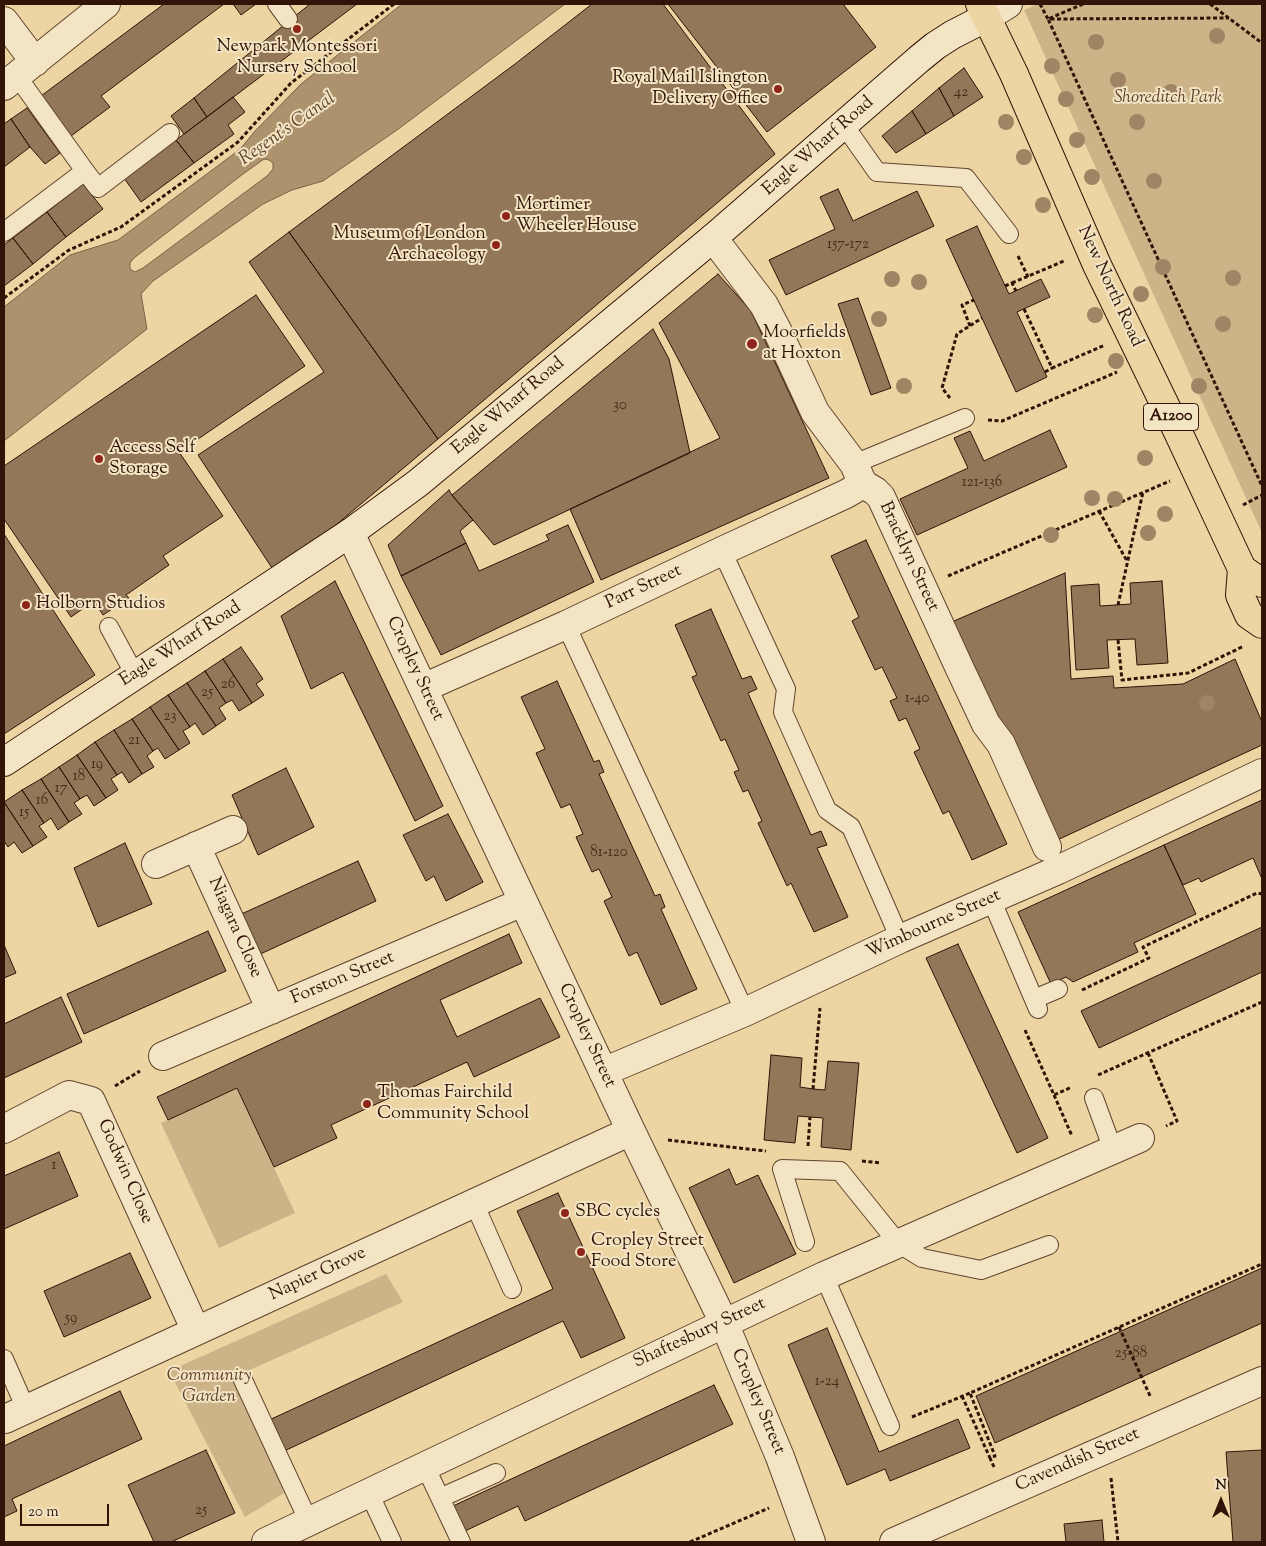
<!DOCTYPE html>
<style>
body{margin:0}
#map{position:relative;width:1266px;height:1546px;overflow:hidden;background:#ecd5a3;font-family:"Sorts Mill Goudy",serif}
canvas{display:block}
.frame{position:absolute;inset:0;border:5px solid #311307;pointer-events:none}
.north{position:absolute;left:1196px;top:1476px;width:50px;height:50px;-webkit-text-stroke:4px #f3e4c3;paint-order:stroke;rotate:0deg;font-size:14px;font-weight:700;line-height:20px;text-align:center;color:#311307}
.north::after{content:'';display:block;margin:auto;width:18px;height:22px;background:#311307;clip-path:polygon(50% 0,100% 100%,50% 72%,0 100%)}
.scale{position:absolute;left:20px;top:1504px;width:89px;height:22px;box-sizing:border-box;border:2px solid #311307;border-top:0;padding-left:6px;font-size:15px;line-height:18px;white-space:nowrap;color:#311307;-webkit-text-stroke:4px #f3e4c3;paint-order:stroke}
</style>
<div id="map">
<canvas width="1266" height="1546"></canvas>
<div class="frame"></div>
<div class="north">N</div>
<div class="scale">20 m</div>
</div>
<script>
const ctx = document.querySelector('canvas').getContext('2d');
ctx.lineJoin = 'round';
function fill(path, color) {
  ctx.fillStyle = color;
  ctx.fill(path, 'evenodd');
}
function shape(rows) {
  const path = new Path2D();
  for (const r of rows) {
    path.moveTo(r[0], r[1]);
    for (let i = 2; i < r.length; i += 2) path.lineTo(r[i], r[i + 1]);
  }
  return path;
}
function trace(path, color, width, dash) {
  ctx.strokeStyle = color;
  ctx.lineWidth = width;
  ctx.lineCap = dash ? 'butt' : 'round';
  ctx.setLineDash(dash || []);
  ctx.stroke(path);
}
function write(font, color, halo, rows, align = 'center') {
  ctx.font = font + ' "Sorts Mill Goudy",serif';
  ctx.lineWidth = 4;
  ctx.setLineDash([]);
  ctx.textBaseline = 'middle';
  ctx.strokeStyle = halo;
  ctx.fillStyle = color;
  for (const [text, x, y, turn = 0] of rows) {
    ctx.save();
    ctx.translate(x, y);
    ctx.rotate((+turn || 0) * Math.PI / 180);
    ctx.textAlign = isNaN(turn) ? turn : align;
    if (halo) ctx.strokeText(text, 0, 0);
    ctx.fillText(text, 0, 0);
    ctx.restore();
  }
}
fill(shape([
 [1038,4,1262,4,1262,533,1024,10],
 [237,1088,295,1213,219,1248,161,1123],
 [386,1274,403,1302,236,1376,284,1493,245,1517,169,1371]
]), '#ccb488');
const water = shape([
 [402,4,565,4,397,130,323,181,292,190,263,204,153,281,141,294,147,329,4,441,4,307,70,255,118,240,231,156,241,148,255,131,301,84,402,4],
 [264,159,269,160,273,163,273,169,267,176,143,268,135,272,130,269,130,263,134,258,243,174,264,159]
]);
fill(water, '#ac936e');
trace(water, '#7b6045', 1);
const building = shape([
 [164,4,224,4,101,96,110,107,71,136,41,96,164,4],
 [233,4,256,4,241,15,233,4],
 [310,4,357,4,207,117,194,98,310,4],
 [592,4,663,4,775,154,438,439,289,232,515,64,592,4],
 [668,4,843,4,876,47,767,132,668,4],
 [964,68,983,97,954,116,939,88,964,68],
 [939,88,954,116,926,134,912,111,939,88],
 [233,97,245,112,228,125,234,134,194,163,176,140,233,97],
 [194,98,207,117,184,134,171,116,194,98],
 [27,108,60,153,45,164,30,147,11,119,27,108],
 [912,111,926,134,896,153,882,136,912,111],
 [11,119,30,147,4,167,4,124,11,119],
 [176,140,194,163,141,202,124,178,176,140],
 [83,184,103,209,66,237,47,212,83,184],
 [838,189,853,221,917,191,934,226,786,295,769,260,835,229,820,197,838,189],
 [47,212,66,237,33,264,13,238,47,212],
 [977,226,1009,294,1041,279,1050,297,1017,312,1047,377,1016,392,946,240,977,226],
 [289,232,438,439,336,525,272,568,198,455,324,372,249,262,289,232],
 [13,238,33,264,4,286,4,245,13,238],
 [718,274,751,311,829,478,601,580,570,509,720,438,659,323,718,274],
 [256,295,305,366,179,452,223,516,163,556,169,565,126,595,129,598,103,615,94,601,71,617,4,519,4,466,256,295],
 [858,298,891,388,871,395,838,304,858,298],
 [653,329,669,359,690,453,494,545,452,495,653,329],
 [1050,430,1067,467,917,535,900,499,968,468,954,438,970,431,984,461,1050,430],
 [449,490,452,495,473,520,460,531,466,543,401,576,388,545,449,490],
 [568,525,594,582,441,655,401,576,466,543,479,571,549,540,546,535,568,525],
 [4,534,95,675,4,734,4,534],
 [866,540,1007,844,972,860,949,811,943,814,914,752,920,749,906,718,899,721,890,701,897,698,882,667,875,670,852,621,859,617,831,556,866,540],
 [1065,573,1071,679,1113,676,1114,688,1183,684,1235,659,1262,722,1262,745,1053,842,947,624,1065,573],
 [335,581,443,806,415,821,343,672,311,689,281,616,335,581],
 [1162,581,1168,663,1137,665,1135,639,1107,640,1109,668,1076,670,1071,586,1099,584,1100,606,1131,604,1130,583,1162,581],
 [711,609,742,679,751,676,757,689,748,693,811,835,821,831,827,845,817,848,848,917,814,932,791,883,787,886,758,823,762,821,748,790,743,792,734,772,739,770,725,739,721,741,692,677,697,675,675,625,711,609],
 [241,647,263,679,256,684,264,695,252,703,223,659,241,647],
 [223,659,252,703,239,711,232,700,226,703,205,671,223,659],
 [205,671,226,703,219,708,226,719,216,726,187,683,205,671],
 [557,681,594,762,599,760,604,772,599,774,655,896,660,894,665,907,661,909,697,989,661,1005,637,952,629,956,604,901,612,897,599,869,592,872,576,837,583,834,570,804,561,808,536,753,545,749,521,697,557,681],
 [187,683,216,726,203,735,195,723,190,727,168,695,187,683],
 [168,695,190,727,183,731,190,743,179,750,150,707,168,695],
 [150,707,179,750,165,759,158,748,153,751,132,719,150,707],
 [132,719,153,751,147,756,154,767,142,774,114,730,132,719],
 [114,730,142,774,129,783,122,772,117,775,95,742,114,730],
 [95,742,117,775,111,779,118,790,106,798,77,755,95,742],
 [77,755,106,798,94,806,87,795,80,799,59,767,77,755],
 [59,767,80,799,74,803,82,814,69,822,41,779,59,767],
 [286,768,314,827,258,855,232,795,286,768],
 [41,779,69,822,58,830,51,818,44,823,22,790,41,779],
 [22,790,44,823,39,826,47,837,33,846,4,802,22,790],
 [1262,800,1262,879,1253,858,1201,882,1199,878,1183,885,1164,845,1262,800],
 [4,802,33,846,22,853,14,842,8,847,4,841,4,802],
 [448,814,483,882,446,901,434,876,426,881,403,835,448,814],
 [125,843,152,904,98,927,74,868,125,843],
 [1164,845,1196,914,1134,943,1138,952,1073,982,1066,977,1051,984,1018,912,1164,845],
 [358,861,376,901,256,956,237,916,358,861],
 [1262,927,1262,972,1099,1048,1081,1011,1262,927],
 [208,931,226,971,84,1034,67,994,208,931],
 [509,934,522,963,440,1000,457,1037,540,998,560,1037,474,1077,467,1062,331,1125,337,1138,274,1167,237,1088,168,1120,157,1097,509,934],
 [958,944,1048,1138,1017,1153,926,958,958,944],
 [4,945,16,973,4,978,4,945],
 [61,997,82,1042,4,1078,4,1024,61,997],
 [771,1055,802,1058,800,1087,813,1089,825,1090,828,1061,859,1063,851,1150,821,1147,823,1118,798,1116,795,1143,764,1140,771,1055],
 [59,1152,78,1196,4,1229,4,1176,59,1152],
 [729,1169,736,1185,758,1175,796,1254,734,1283,689,1188,729,1169],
 [558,1193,625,1338,581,1358,563,1321,282,1452,267,1421,553,1289,517,1211,558,1193],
 [130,1253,151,1298,64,1337,44,1291,130,1253],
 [1262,1268,1262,1323,995,1443,976,1396,1262,1268],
 [827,1328,879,1452,958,1419,970,1448,890,1481,885,1469,847,1485,788,1345,827,1328],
 [714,1385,733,1424,525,1521,518,1506,465,1531,453,1506,714,1385],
 [120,1391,142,1439,12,1499,17,1511,4,1517,4,1446,120,1391],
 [206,1450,235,1513,171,1542,154,1542,128,1485,206,1450],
 [1262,1450,1262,1542,1233,1542,1226,1452,1262,1450],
 [1102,1520,1104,1542,1066,1542,1064,1524,1102,1520]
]);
fill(building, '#927858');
trace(building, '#311307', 1);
const service = shape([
 [277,4,288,19],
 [844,125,877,172,966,178,1009,234],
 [85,171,98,188,170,133],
 [4,232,85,171,17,76],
 [854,464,965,418],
 [722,551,786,689,783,712,827,810,851,827,900,939],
 [566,625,745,1012],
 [109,627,135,675],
 [991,899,1038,1009],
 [1034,999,1058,989],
 [1094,1098,1113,1150],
 [474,1203,512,1289],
 [805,1242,782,1169,840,1171,898,1243,922,1258,981,1270,1049,1245],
 [824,1276,890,1426],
 [4,1359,26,1409],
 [243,1380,309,1522],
 [425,1466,461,1542],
 [369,1493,392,1542],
 [440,1498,496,1473]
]);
const minor = shape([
 [987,17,1008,4],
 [4,21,35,62],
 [4,86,106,4],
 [713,238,764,305,778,332,815,412,854,464,863,484,875,491,881,497,960,669,986,724,1001,744,1047,847],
 [350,533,631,1131,724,1323,780,1457,811,1542],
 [423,688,566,625,722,551,846,494,863,484],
 [196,846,271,1010],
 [156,864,233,830],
 [163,1056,523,902],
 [603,1072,745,1012,900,939,1058,870,1262,773],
 [4,1129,69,1095,91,1101,196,1331],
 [5,1419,631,1131],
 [266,1542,824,1276,1140,1138],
 [894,1542,1262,1381]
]);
const secondary = shape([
 [4,762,350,533,418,483,713,238,919,59,935,46,952,35,987,17]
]);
const primary = shape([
 [980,4,1014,74,1097,265,1178,432,1242,569,1262,583],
 [1242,569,1240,595,1249,615,1262,624]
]);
trace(service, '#60442e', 20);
trace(minor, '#60442e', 30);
trace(secondary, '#311307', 30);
trace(primary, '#311307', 30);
trace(shape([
 [1040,4,1048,19,1229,18],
 [1083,4,1048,19,1262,486],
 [1210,4,1262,43],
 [1018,256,1028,277],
 [1012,283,1064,261],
 [1005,286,1012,283,1016,291],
 [4,298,69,250,121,227,238,142,291,83,394,4],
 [1024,309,1052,368,1105,345],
 [970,326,962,305,974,300],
 [1045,372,1052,368],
 [950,398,942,388,957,334,982,318],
 [988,420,1002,421,1117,372],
 [1243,505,1262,495],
 [1099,511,1127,561],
 [948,576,1170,481],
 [1118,605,1143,492],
 [1118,640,1122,680,1188,673,1244,646],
 [1082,990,1149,958,1143,947,1257,893,1262,894],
 [1025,1030,1054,1095,1072,1087],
 [1148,1053,1177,1121,1166,1126],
 [1098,1075,1262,1002],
 [115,1086,140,1071],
 [813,1089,820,1008],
 [1054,1095,1072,1136],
 [668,1140,766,1151],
 [808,1146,810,1117],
 [862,1161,881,1163],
 [1119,1327,1151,1398],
 [962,1396,990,1458],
 [912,1417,970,1393],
 [994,1467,990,1458,995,1456,970,1393,1262,1264],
 [1111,1478,1118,1542],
 [690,1542,769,1508]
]), '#311307', 3, [4, 2.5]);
trace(service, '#f3e4c3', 18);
trace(minor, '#f3e4c3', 28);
trace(secondary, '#f3e4c3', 28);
trace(primary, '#ecd5a3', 28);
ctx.fillStyle = '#9f8563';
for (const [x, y] of [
 [1217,36],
 [1096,42],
 [1052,66],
 [1118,80],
 [1171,92],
 [1066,99],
 [1006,122],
 [1137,122],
 [1077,140],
 [1024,157],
 [1092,177],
 [1154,181],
 [1043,205],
 [1163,267],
 [1233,278],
 [892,279],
 [919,282],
 [1141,294],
 [1095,315],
 [879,319],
 [1223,324],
 [1116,361],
 [904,386],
 [1199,386],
 [1145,458],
 [1092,498],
 [1115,499],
 [1165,514],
 [1148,533],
 [1051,535],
 [1207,703]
]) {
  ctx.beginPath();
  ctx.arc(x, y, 8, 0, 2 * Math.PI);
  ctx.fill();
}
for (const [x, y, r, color] of [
 [297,29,5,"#8f2418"],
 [778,89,5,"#8f2418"],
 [506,216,5,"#8f2418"],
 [496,245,5,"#8f2418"],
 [752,344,6,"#8f2418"],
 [99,459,5,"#8f2418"],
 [26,605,5,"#8f2418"],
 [367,1104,5,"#8f2418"],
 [565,1213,5,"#8f2418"],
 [581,1252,5,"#8f2418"]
]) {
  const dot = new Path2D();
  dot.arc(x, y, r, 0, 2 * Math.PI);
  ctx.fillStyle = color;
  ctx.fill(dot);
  trace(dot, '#f3e4c3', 2);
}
write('15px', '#492c1b', null, [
 ["42",961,93],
 ["157-172",848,245],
 ["30",620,406],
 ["121-136",982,483],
 ["26",228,685],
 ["25",207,693],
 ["1-40",917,699],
 ["23",170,717],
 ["21",134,741],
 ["19",97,765],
 ["18",79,777],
 ["17",61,789],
 ["16",42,801],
 ["15",24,813],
 ["81-120",609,853],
 ["1",54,1166],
 ["59",71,1319],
 ["25-88",1131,1354],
 ["1-24",827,1382],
 ["25",201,1511]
]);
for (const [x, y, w] of [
 [1171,417,55]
]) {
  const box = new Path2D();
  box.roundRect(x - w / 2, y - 13.5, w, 27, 4);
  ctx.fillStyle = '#f3e4c3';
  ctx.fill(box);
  trace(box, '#311307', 1);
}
write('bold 16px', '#311307', null, [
 ["A1200",1171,417]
]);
write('18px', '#311307', '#f3e4c3', [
 ["Newpark Montessori",297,48,"center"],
 ["Nursery School",297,69,"center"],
 ["Royal Mail Islington",768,79,"right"],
 ["Delivery Office",768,100,"right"],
 ["Mortimer",516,206],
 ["Wheeler House",516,227],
 ["Museum of London",486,235,"right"],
 ["Archaeology",486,256,"right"],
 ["Moorfields",763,334],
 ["at Hoxton",763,355],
 ["Access Self",109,449],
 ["Storage",109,470],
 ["Holborn Studios",36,605],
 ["Thomas Fairchild",377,1094],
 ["Community School",377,1115],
 ["SBC cycles",575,1213],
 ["Cropley Street",591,1242],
 ["Food Store",591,1263]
], 'left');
write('italic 18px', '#60432e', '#f3e4c3', [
 ["Shoreditch Park",1168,99],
 ["Community",209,1377],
 ["Garden",209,1398]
]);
write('18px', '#311307', '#f3e4c3', [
 ["Eagle Wharf Road",819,147,-41],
 ["New North Road",1109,287,65],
 ["Eagle Wharf Road",509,407,-40],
 ["Bracklyn Street",908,557,65],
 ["Parr Street",644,588,-25],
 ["Eagle Wharf Road",181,645,-33],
 ["Cropley Street",414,669,65],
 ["Wimbourne Street",934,925,-24],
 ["Niagara Close",234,928,66],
 ["Forston Street",343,979,-23],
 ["Cropley Street",586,1036,65],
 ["Godwin Close",124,1172,66],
 ["Napier Grove",318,1275,-25],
 ["Shaftesbury Street",700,1334,-25],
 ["Cropley Street",757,1402,67],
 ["Cavendish Street",1078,1461,-24]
]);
write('italic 19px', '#624630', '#f3e4c3', [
 ["Regent's Canal",288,130,-35]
]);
</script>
